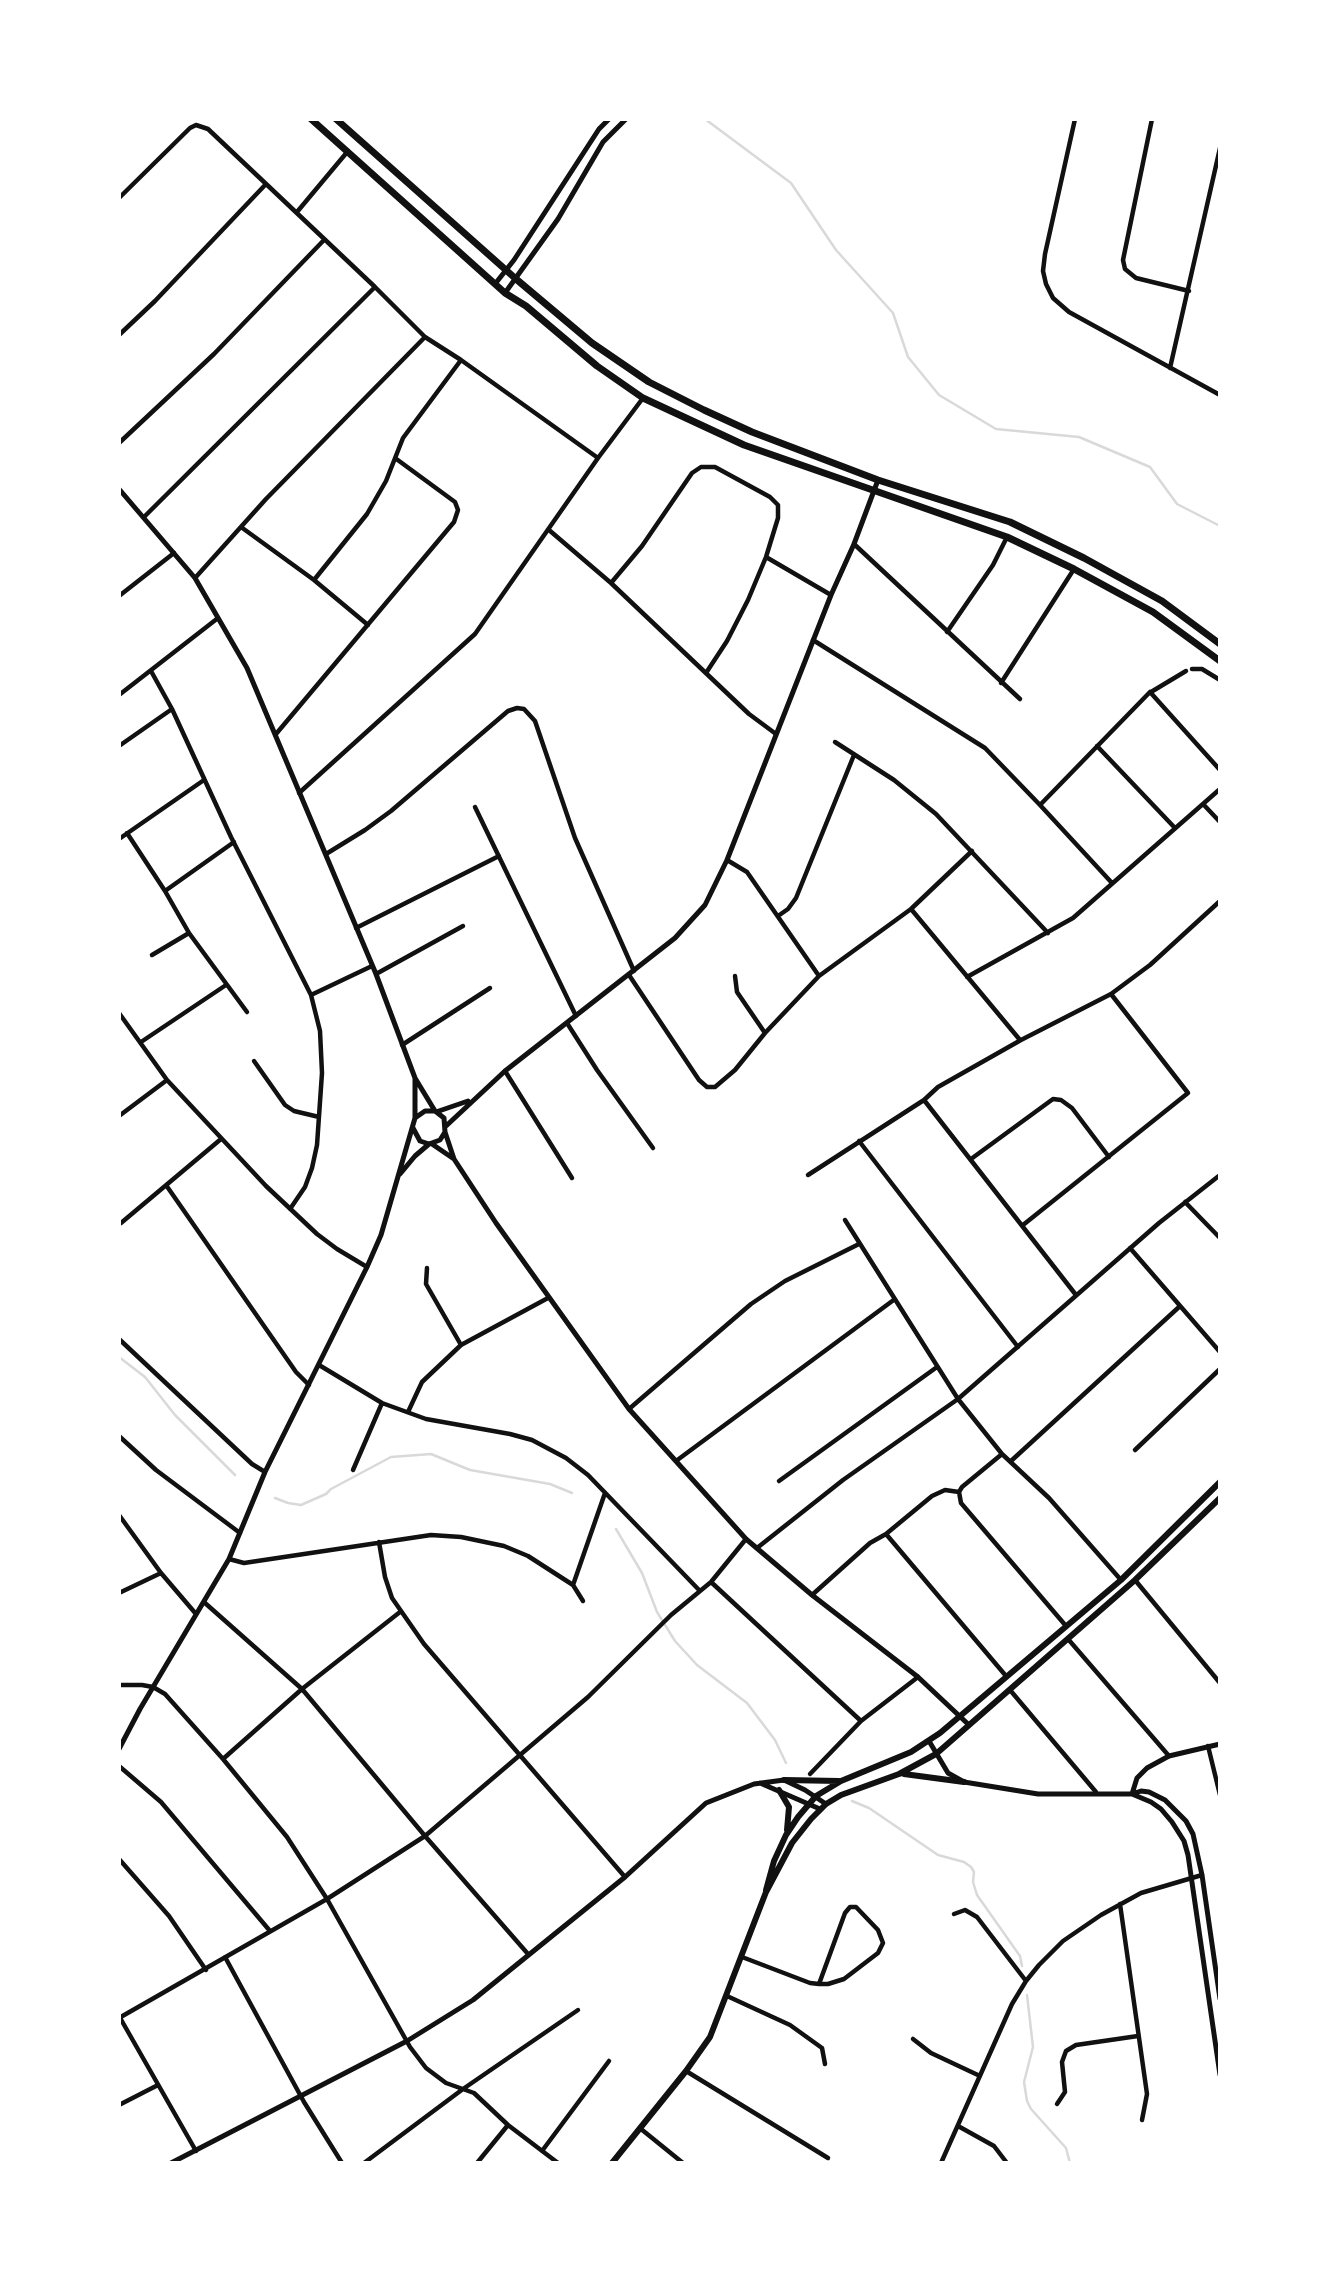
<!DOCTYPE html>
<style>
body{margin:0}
#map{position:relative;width:1339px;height:2282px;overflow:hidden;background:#fff;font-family:"Fira Sans",sans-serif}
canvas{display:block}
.frame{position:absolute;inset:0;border:121px solid #fff;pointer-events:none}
</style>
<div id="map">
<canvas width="1339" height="2282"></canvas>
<div class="frame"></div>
</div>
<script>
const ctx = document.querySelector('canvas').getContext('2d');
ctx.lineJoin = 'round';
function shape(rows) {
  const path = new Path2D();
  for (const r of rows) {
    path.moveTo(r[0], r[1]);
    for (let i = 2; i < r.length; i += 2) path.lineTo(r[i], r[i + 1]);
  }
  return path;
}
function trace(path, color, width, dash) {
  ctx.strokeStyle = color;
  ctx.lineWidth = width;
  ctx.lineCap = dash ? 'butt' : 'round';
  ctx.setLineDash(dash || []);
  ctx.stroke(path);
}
trace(shape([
 [705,119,791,183,836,250,893,313,908,357,939,395,996,429,1079,437,1150,467,1177,504,1220,526],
 [119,1357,145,1377,175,1415,235,1475],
 [275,1498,288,1503,301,1505,326,1494,331,1489,391,1457,431,1454,470,1470,550,1484,572,1493],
 [616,1529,642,1573,657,1612,675,1641,697,1665,747,1703,775,1740,786,1763],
 [852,1801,869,1808,938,1855,964,1862,971,1867,974,1872,973,1882,977,1895,1020,1956,1022,1966],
 [1027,1995,1033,2047,1024,2082,1027,2101,1031,2109,1066,2148,1070,2163]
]), '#d9d9d9', 2.5);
trace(shape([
 [1075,119,1045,254,1043,271,1046,284,1053,298,1069,312,1220,395],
 [1152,119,1123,260,1125,269,1136,278,1189,291],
 [119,198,190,128,196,125,208,129,375,287,425,337,461,360,598,458],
 [297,212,348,151],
 [119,335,155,301,266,184],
 [1170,368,1220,148],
 [119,443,214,354,324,240],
 [144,517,375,287],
 [241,527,314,580,368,625],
 [549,530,611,583,749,714,776,734],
 [854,544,1020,699],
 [766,557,831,595],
 [195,578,266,499,425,337],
 [314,580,367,514,386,481,403,438,461,360],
 [611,583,642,546,692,473,701,467,715,467,770,497,778,505,778,518,766,557,748,600,727,641,706,673],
 [119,596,174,553],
 [947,632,993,565,1007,537],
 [813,640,985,748,1040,805,1112,883],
 [1192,669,1202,669,1220,680],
 [151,671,172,709,231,837,311,995,320,1031,322,1073,317,1145,312,1168,305,1187,290,1209],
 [1001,683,1074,569],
 [1151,692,1186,671],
 [119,695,218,618],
 [276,734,454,522,458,510,455,502,395,458],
 [835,742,894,780,936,814,1048,933],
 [119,746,172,709],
 [1097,746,1175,828],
 [299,793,475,634,598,458,643,398],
 [1203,804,1220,822],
 [1040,805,1150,692,1220,770],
 [475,807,576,1016],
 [127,833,165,891,189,933,247,1012],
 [119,839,204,780],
 [326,854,365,830,391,811,508,711,517,708,524,709,535,721,575,838,634,971],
 [727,860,747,872,819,976],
 [165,891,234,842],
 [911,909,1020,1040],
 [778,916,788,909,796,898,854,755],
 [356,928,499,856],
 [152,955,189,933],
 [376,974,463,926],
 [629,975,699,1080,707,1087,715,1087,735,1070,765,1033,819,976,911,909,972,851],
 [735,976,737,992,765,1033],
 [967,977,1073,918,1220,789],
 [311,995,372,966],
 [119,1013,167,1080,266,1186,317,1234,337,1249,367,1267],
 [567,1023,597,1070,653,1148],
 [141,1042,226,985],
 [402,1045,490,988],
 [254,1061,285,1105,294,1111,319,1117],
 [505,1071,572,1178],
 [924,1100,1076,1295],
 [119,1116,167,1080],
 [859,1141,1018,1347],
 [971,1159,1053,1099,1061,1100,1072,1108,1109,1157],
 [808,1175,924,1100,938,1087,1021,1040,1111,994,1150,965,1220,901],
 [166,1185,296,1372,309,1385],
 [1185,1202,1220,1238],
 [845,1220,958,1399,1002,1454,1049,1498,1121,1580],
 [121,1223,221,1139],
 [1023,1225,1188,1093,1111,994],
 [1130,1248,1220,1352],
 [427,1268,426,1284,461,1345],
 [119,1339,252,1464,265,1472],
 [319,1365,382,1403,426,1419,510,1434,532,1440,566,1458,588,1475,700,1591],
 [629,1409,751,1304,785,1281,859,1244],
 [408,1412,422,1382,461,1345,548,1298],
 [119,1436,156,1470,240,1533],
 [1135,1450,1220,1369],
 [1002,1454,962,1487,959,1492,961,1503,1066,1626],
 [676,1461,895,1299],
 [1011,1461,1179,1307],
 [353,1470,382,1403],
 [779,1481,937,1367],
 [119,1515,161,1573,196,1614],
 [886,1534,1006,1676],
 [379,1542,385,1577,392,1598,424,1644,625,1877],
 [757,1548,843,1480,958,1399,1159,1223,1220,1175],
 [229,1559,244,1563,431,1535,461,1537,504,1546,528,1556,573,1585,583,1601],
 [1135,1580,1220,1683],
 [711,1582,861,1721],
 [573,1585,605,1493],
 [119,1593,161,1573],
 [812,1595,870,1543,886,1534,932,1496,945,1490,959,1492],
 [205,1603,302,1689,425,1836,528,1954],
 [1068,1639,1169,1756],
 [119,1685,142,1685,153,1687,165,1694,223,1759,287,1837,327,1899,410,2047,426,2068,446,2083,474,2093,508,2125,558,2163],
 [1010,1690,1096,1792],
 [1208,1746,1220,1795],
 [223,1759,302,1689,400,1612],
 [119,1766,161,1802,270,1931],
 [810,1774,861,1721,918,1677],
 [119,1859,169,1916,206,1970],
 [1120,1904,1147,2094,1142,2120],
 [954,1914,965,1910,977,1917,1026,1981],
 [225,1957,304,2102,342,2163],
 [742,1957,810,1983,819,1984,828,1984,844,1979,878,1953,883,1943,878,1930,856,1907,850,1907,845,1913,819,1984],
 [727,1996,790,2025,822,2048,825,2064],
 [119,2016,196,2151],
 [119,2018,327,1899,425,1836,588,1697,671,1615,711,1582,746,1539],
 [913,2039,931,2053,980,2076],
 [686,2071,828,2158],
 [1057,2104,1065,2092,1062,2062,1066,2051,1076,2045,1138,2036],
 [119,2105,158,2085],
 [958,2126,994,2146,1007,2163],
 [641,2129,683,2163],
 [542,2151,609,2061],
 [364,2163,463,2089,578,2010],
 [477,2163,508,2125],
 [941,2163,1012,2004,1026,1981,1039,1965,1063,1941,1101,1915,1141,1893,1202,1875]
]), '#111', 4.5);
trace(shape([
 [495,284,514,260,599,129,609,119],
 [505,293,558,219,603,142,626,119],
 [119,489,195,578,247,668,376,974,415,1078,435,1111],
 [436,1112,468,1101],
 [446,1126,505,1071,675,938,705,905,727,860,831,595,854,544,878,480],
 [413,1128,420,1141,429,1144,440,1140,445,1132,444,1118,435,1111,425,1111,415,1118],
 [445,1132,454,1159,496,1223,629,1409,746,1539,812,1595,918,1677,969,1725],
 [432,1144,454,1159],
 [400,1174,415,1156,429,1144],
 [929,1741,948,1773,964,1782,1038,1794,1132,1794,1151,1802,1161,1809,1172,1822,1184,1841,1188,1855,1220,2075],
 [119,1749,140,1709,229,1559,265,1472,367,1267,381,1235,415,1118,415,1078],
 [760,1783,820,1809],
 [1132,1794,1141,1791,1149,1792,1165,1800,1186,1821,1193,1834,1202,1875,1220,1999],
 [1132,1794,1137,1778,1147,1768,1169,1756,1220,1744],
 [171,2163,407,2041,473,2000,625,1877,706,1803,754,1784,784,1780,805,1790,826,1804]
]), '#111', 5);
trace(shape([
 [904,1774,964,1782],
 [784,1780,839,1781],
 [779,1790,789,1807,787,1830],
 [766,1890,774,1861,786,1835,798,1817,816,1796,841,1781,911,1752,940,1733,1121,1580,1220,1482],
 [612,2163,686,2071,710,2037,766,1892,792,1843,811,1819,826,1804,841,1795,899,1774,936,1754,1135,1580,1220,1498]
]), '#111', 6);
trace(shape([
 [311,119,505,293,526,306,597,366,643,398,744,445,1007,537,1074,569,1153,612,1220,661],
 [336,119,516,279,592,343,649,382,704,410,752,432,878,480,1010,522,1084,558,1162,601,1220,644]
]), '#111', 7);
</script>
